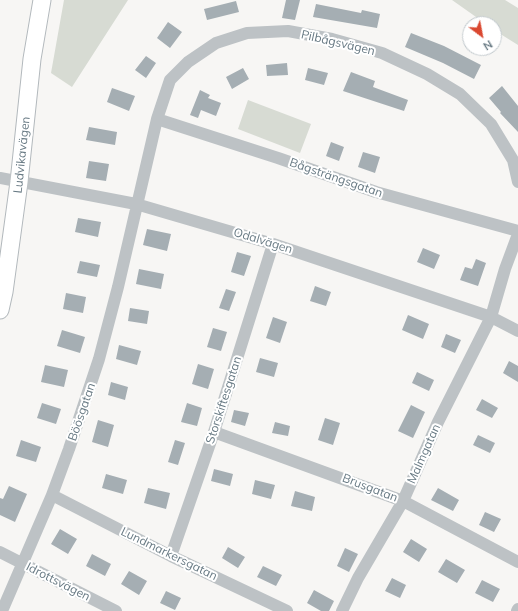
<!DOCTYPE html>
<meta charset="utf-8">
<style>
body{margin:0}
#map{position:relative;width:518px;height:611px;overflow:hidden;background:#f7f6f4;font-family:Mulish,sans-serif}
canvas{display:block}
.north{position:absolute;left:462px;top:16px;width:40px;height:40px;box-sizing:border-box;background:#fff;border:1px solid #c2c9cd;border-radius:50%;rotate:148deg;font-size:11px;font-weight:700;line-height:16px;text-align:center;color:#677983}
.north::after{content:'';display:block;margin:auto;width:14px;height:18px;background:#da4830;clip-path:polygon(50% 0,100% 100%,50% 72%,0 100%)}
</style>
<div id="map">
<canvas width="518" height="611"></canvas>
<div class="north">N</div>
</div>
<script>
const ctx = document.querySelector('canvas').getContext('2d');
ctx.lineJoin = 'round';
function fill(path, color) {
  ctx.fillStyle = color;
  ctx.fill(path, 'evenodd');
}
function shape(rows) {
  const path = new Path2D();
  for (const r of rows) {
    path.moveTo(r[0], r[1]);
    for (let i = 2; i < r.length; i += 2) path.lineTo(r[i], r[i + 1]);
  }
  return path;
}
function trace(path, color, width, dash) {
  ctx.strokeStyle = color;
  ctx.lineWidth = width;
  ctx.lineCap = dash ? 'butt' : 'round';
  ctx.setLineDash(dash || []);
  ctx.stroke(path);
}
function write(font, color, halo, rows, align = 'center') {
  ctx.font = font + ' Mulish,sans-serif';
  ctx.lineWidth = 4;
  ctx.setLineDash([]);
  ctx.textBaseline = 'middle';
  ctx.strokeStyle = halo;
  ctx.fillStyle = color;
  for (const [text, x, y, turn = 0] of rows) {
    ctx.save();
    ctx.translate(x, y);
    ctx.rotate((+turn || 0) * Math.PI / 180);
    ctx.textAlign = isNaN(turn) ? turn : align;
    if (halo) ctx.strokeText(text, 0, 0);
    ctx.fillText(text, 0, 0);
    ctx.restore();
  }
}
fill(shape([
 [64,0,128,0,72,87,51,73],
 [452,0,505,0,518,8,518,45,494,30,494,24,486,24],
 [248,100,311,124,300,153,238,129]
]), '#d7dbd3');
fill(shape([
 [286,0,300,0,295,20,282,18],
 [236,1,239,12,207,20,204,9],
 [316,4,361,13,362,10,380,14,377,28,313,17],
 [168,22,182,32,170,48,157,38],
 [411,33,444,46,481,65,474,79,443,63,405,47],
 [146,56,156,63,146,78,135,70],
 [287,63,288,75,267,76,266,65],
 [243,68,249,79,232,89,226,77],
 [308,68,328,73,324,85,305,80],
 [351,72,375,81,373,87,408,100,404,111,343,91],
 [502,86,518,106,518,132,500,113,501,112,489,98],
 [112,88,135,96,129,111,107,102],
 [200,90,210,95,208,98,221,103,216,116,201,110,198,118,190,115],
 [89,127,117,132,115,145,86,140],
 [331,142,344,147,339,161,326,156],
 [363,152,380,157,375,173,358,167],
 [89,161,109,164,106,181,86,178],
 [78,218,101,222,98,237,75,232],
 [147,229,171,234,167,251,143,245],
 [423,248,440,255,434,269,417,262],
 [237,252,251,256,244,276,231,272],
 [476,259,486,263,478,286,460,280,465,267,472,269],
 [80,261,100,265,97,277,77,273],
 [139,269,164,274,161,289,136,284],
 [315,286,331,292,326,306,310,301],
 [226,289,236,292,229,311,219,308],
 [66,293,86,297,83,313,63,309],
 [130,308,149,311,147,324,128,321],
 [408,315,429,324,423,339,402,330],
 [273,317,287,322,280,343,266,338],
 [213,328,227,332,221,351,207,347],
 [62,330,85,337,80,353,57,346],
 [446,334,461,340,455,353,441,347],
 [119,345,141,351,137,365,116,359],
 [260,358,278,363,274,377,256,372],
 [509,361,518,366,518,382,503,373],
 [198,364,214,369,208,389,192,384],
 [45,365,68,370,64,387,41,382],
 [417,372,434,380,429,391,412,383],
 [111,382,128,387,125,400,108,395],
 [482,399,498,408,492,418,476,410],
 [42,403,61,409,56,424,37,418],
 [187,403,202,408,197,426,181,422],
 [411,405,425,412,413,438,398,431],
 [234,410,249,413,245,426,231,422],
 [325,418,340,423,333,445,318,440],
 [98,420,114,425,108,447,92,442],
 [275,422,290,426,288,436,272,433],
 [478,435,495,443,490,453,473,445],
 [21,440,41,447,36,462,16,456],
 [175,440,185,443,178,465,168,462],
 [214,469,233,474,230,486,211,481],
 [106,474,127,480,123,494,102,488],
 [255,480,275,485,271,499,252,494],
 [9,486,27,494,15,522,0,515,0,498,3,499],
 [148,488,170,493,166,509,144,503],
 [438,488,459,500,453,511,431,500],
 [295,491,315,497,312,511,291,506],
 [485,512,501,519,494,532,479,525],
 [60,529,77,539,68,554,51,544],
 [411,539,427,549,419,562,403,552],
 [228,547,245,557,238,568,222,558],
 [345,548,358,554,349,572,337,566],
 [92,554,111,564,105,576,86,566],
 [446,559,465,570,457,583,438,572],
 [263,566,282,575,276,586,257,577],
 [129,571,147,581,139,595,121,584],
 [392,578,406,585,400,598,385,591],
 [482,580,500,589,493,602,475,593],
 [314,590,334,601,329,611,321,611,307,603],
 [166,591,181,598,175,610,160,603]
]), '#a5aeb3');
const secondary = shape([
 [0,310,4,292,19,182,32,59,42,0]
]);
trace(secondary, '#b2b8bc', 19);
trace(shape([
 [157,119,278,158,376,192,518,231],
 [0,178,136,204,273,244,491,317,518,331],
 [214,432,403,501,518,562],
 [52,495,171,556,287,611],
 [0,552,116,611],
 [171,556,214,432,273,244],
 [2,611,52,495,69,449,99,359,118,287,157,119,170,80,188,62,216,43,247,33,288,31,332,39,382,53,427,74,460,94,491,124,513,160,518,182],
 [342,611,358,578,403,501,438,422,491,317,505,269,518,234],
 [517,611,518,609]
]), '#bdc2c5', 12);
trace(secondary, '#fff', 17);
write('12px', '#677983', '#fff', [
 ["Pilbågsvägen",338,43,13],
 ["Ludvikavägen",22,155,-84],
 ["Bågsträngsgatan",336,178,19],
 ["Odalvägen",263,241,17],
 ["Storskiftesgatan",224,400,-72],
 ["Böösgatan",82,412,-71],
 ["Malmgatan",424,454,-66],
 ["Brusgatan",370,488,21],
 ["Lundmarkersgatan",169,554,26],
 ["Idrottsvägen",58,582,27]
]);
</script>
